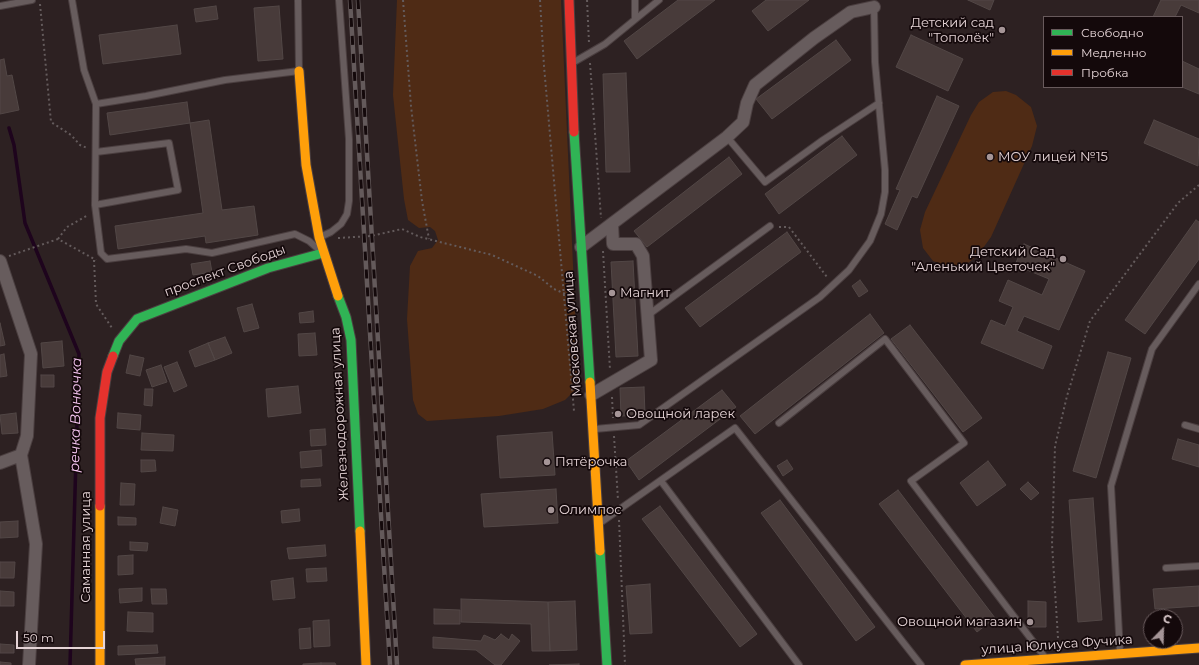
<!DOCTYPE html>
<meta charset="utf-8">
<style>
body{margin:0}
#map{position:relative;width:1199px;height:665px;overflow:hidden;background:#2d2122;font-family:Montserrat,sans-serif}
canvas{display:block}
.legend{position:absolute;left:1043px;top:16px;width:140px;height:72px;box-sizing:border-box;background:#14090b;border:1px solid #685a5c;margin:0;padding:5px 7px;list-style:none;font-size:12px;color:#e5d4d6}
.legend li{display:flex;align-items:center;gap:8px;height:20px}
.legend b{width:20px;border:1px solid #685a5c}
.north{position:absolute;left:1143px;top:609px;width:40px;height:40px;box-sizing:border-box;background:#14090b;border:1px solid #685a5c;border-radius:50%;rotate:23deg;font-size:11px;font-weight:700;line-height:16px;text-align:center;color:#e5d4d6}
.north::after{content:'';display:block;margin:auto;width:14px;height:18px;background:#a59597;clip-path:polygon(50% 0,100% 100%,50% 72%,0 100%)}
.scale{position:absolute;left:16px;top:631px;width:89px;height:18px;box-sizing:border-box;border:2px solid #e5d4d6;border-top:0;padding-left:5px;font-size:12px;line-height:14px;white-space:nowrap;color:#e5d4d6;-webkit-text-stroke:3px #14090b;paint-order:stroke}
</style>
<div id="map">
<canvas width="1199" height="665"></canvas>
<ul class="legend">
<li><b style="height:5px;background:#30b455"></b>Свободно</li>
<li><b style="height:5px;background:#ff9f0a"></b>Медленно</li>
<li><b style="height:5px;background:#e5322d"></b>Пробка</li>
</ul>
<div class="north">С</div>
<div class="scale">50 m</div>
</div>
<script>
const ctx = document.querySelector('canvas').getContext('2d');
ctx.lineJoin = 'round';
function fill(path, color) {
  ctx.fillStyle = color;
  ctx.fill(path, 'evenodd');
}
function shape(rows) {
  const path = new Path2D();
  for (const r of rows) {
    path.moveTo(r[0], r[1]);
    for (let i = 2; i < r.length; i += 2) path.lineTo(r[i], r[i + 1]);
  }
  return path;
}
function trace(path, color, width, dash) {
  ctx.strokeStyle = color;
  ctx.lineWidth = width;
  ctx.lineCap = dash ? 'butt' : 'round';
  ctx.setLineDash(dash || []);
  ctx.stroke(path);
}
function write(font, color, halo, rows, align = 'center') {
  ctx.font = font + ' Montserrat,sans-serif';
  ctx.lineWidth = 3.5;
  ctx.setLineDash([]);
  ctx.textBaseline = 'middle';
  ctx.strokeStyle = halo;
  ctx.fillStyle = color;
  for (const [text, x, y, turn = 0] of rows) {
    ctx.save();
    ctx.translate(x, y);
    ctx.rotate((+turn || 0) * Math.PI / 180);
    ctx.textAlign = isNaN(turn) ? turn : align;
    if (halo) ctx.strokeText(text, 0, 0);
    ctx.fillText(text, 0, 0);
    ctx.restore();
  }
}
fill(shape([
 [397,0,561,0,578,375,575,390,565,400,543,409,499,416,427,421,418,414,413,400,407,319,410,266,418,251,432,248,438,240,435,231,430,227,419,228,408,220,404,199,393,95],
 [1006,91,1016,95,1031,107,1037,126,1032,146,991,237,978,255,967,264,952,268,933,261,923,248,920,230,925,212,971,115,979,102,993,92]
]), '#4f2b15');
trace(shape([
 [9,128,14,145,25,223,79,354,70,665]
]), '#1e041d', 3.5);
const building = shape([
 [678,0,715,0,637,59,624,41,678,0],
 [766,0,809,0,768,31,752,11,766,0],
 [968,0,994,0,990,10,968,0],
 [1161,0,1199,0,1199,13,1181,5,1175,17,1153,17,1161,0],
 [216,6,218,19,196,22,194,9,216,6],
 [279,6,283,59,258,61,254,8,279,6],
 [177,25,181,54,103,64,99,35,177,25],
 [911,35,963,59,948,91,896,67,911,35],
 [836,40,851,60,772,119,756,99,836,40],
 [4,59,7,76,12,75,19,110,0,114,0,60,4,59],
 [1182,61,1199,69,1199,94,1182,87,1182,61],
 [626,73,630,172,606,172,603,74,626,73],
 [937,96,959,106,917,198,912,196,897,230,885,224,900,190,896,189,937,96],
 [187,102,190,123,209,120,222,210,254,206,258,235,206,243,205,236,118,249,115,226,203,213,190,123,110,135,107,113,187,102],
 [1154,120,1199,139,1198,166,1144,143,1154,120],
 [842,136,857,155,779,214,765,194,842,136],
 [729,157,742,174,647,247,634,231,729,157],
 [1196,220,1199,222,1199,259,1145,334,1125,320,1196,220],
 [787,232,801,252,700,327,685,308,787,232],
 [1024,244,1085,271,1059,330,1024,316,1017,331,1052,346,1043,369,981,343,991,320,1005,326,1013,307,999,301,1008,280,1042,295,1049,279,1015,265,1024,244],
 [210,261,212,272,193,275,191,264,210,261],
 [633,261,638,356,616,357,611,262,633,261],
 [860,280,868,291,859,297,852,286,860,280],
 [252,304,259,328,244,332,237,308,252,304],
 [313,311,314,322,300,323,299,313,313,311],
 [870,314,884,333,755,434,740,416,870,314],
 [0,323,5,345,0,346,0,323],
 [910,325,982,418,963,432,891,339,910,325],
 [315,333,317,355,299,356,298,334,315,333],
 [225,337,232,353,215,360,208,343,225,337],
 [62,341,64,366,43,368,41,343,62,341],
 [208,343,215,360,195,367,189,351,208,343],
 [1108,352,1131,358,1096,478,1073,471,1108,352],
 [4,354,7,376,0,377,0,355,4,354],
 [130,355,144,358,140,376,126,373,130,355],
 [177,362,187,386,174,392,164,367,177,362],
 [161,365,167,382,152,387,146,370,161,365],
 [41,375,54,375,54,387,41,387,41,375],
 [298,386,301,413,268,417,266,389,298,386],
 [644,387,645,415,621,416,620,388,644,387],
 [145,389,153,389,152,406,144,405,145,389],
 [722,390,736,407,639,480,626,461,722,390],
 [16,413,18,433,2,434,0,415,16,413],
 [118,413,141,415,140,430,117,428,118,413],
 [325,429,326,445,311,446,310,430,325,429],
 [552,432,555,475,500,478,497,436,552,432],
 [142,433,174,435,173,451,141,450,142,433],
 [1178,439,1199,445,1199,467,1172,459,1178,439],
 [321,450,322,466,301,468,300,452,321,450],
 [141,460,155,460,156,471,141,472,141,460],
 [787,460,793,469,783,476,777,466,787,460],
 [988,461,1006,485,977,506,960,483,988,461],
 [320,479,321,486,301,487,301,480,320,479],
 [1028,482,1039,493,1031,500,1020,489,1028,482],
 [121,483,135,484,134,505,120,505,121,483],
 [556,489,558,523,484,527,481,494,556,489],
 [898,490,995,618,977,632,879,504,898,490],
 [1093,498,1102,620,1078,622,1069,500,1093,498],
 [780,500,875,627,856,641,761,513,780,500],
 [660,506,757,634,740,647,642,519,660,506],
 [163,507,178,510,175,526,160,523,163,507],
 [299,509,300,521,282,523,281,511,299,509],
 [118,517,136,518,136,525,118,525,118,517],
 [18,521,18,537,0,538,0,522,18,521],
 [130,542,148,543,147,551,130,550,130,542],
 [325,545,326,556,289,559,287,548,325,545],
 [133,555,133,574,118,575,118,556,133,555],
 [0,562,15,562,14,578,0,578,0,562],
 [326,568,327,581,307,582,306,569,326,568],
 [293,578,295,598,273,600,271,581,293,578],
 [650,584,652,633,630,634,626,586,650,584],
 [1199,586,1199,606,1155,609,1153,589,1199,586],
 [142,588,142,601,120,603,119,589,142,588],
 [151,589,166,589,167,604,152,604,151,589],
 [0,591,14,592,14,606,0,606,0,591],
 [461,599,548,602,550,651,532,651,531,624,461,622,461,599],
 [575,601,577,650,550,651,548,602,575,601],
 [1028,601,1046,602,1046,627,1028,627,1028,601],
 [434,609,460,610,460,624,434,624,434,609],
 [128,612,153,613,153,632,127,631,128,612],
 [329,620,330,646,314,647,313,621,329,620],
 [310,628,311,648,300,649,299,629,310,628],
 [501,634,509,640,512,634,520,641,501,665,495,665,476,650,433,648,433,637,481,641,484,635,495,640,501,634],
 [0,644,14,645,14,653,0,653,0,644],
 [157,645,158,653,118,655,118,646,157,645],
 [165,657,165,665,136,665,135,659,165,657],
 [0,662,11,663,11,665,0,665,0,662],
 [321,663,321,665,303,665,303,664,321,663],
 [321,663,335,663,336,665,321,665,321,663],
 [579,664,579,665,549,665,579,664]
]);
fill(building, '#483b3a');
trace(building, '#524746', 1);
const lane = shape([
 [72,0,84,70,96,104,95,205,101,253,107,259,186,249,212,253,295,234,309,241,317,248],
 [0,6,32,0],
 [635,18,635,0],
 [574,62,605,44,659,0],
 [96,104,146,96,225,80,299,71,298,0],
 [727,137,765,182,823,140,879,103],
 [95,205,178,190,169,143,96,152],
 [320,237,331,232,341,224,347,214,349,201,349,139,339,0],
 [648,315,770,226],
 [779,423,885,339,964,443,911,481,1044,656],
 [1185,425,1199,429],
 [595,429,639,425,820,297,849,270,870,241,881,214,885,192,885,170,875,62,874,7],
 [661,481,799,665],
 [600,523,735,428,921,665],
 [1166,568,1199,566],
 [1120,652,1111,486,1152,349,1199,284]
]);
const street = shape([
 [581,247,727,137,743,122,747,103,755,85,814,38,851,12,874,7],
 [0,261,31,354,27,436,21,455,36,544,29,665],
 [591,395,651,360,643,256,636,244,613,244,612,224],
 [0,463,21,455]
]);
const fast = shape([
 [574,132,590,382],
 [338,296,346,317,351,340,360,531],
 [113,356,119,341,137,319,268,268,323,253],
 [600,551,607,665]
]);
const slow = shape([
 [299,71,306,165,319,237,338,296],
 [590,382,600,551],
 [100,506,100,665],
 [360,531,366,665],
 [965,665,1199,648]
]);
const jam = shape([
 [569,0,574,132],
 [100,506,100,418,107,372,113,356]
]);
trace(lane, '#4b3f40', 8);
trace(street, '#4b3f40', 14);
trace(fast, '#4b3f40', 11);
trace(slow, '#4b3f40', 11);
trace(jam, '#4b3f40', 11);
trace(shape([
 [403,0,411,106,422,201,429,239],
 [540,0,544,66,574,411],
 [587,0,589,43],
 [40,4,51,122,71,135,80,145,87,148],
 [590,63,601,218],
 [779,227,789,227,827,277],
 [338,238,371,236,402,229,420,237,492,255,538,276,554,289,570,296],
 [58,239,67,227,88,215],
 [603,251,610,370],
 [9,256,58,239,96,260],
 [94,260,96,304,112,328],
 [612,397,613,418],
 [614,436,618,500],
 [619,520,625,665],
 [1058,638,1052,544,1055,446,1067,396,1090,321,1178,203,1199,185]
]), '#645b5c', 2, [2, 3]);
trace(lane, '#675c5d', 6);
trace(street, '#675c5d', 12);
trace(fast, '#30b455', 9);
trace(slow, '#ff9f0a', 9);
trace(jam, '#e5322d', 9);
const rail = shape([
 [350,0,390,665],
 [358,0,397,665]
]);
trace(rail, '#645a5b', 4.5);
trace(rail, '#14090b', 3, [9]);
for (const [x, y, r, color] of [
 [1002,30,4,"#a59597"],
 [990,157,4,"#a59597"],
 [1063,259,4,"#a59597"],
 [612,293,4,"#a59597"],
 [618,414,4,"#a59597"],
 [547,462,4,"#a59597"],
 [551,510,4,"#a59597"],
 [1030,622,4,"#a59597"]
]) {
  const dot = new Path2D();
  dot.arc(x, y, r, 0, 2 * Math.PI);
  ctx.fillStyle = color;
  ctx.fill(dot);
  trace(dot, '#14090b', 1.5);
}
write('13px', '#e5d4d6', '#14090b', [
 ["Детский сад",994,23,"right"],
 ["\"Тополёк\"",994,38,"right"],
 ["МОУ лицей №15",998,157],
 ["Детский Сад",1055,252,"right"],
 ["\"Аленький Цветочек\"",1055,267,"right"],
 ["Магнит",620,293],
 ["Овощной ларек",626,414],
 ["Пятёрочка",555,462],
 ["Олимпос",559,510],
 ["Овощной магазин",1022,622,"right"]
], 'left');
write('13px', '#e5d4d6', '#14090b', [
 ["проспект Свободы",225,271,-20],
 ["Московская улица",573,334,-94],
 ["Железнодорожная улица",340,414,-93],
 ["Саманная улица",86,547,-90],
 ["улица Юлиуса Фучика",1057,645,-4]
]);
write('italic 14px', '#f9c8f5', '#14090b', [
 ["речка Вонючка",76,415,-89]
]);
</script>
